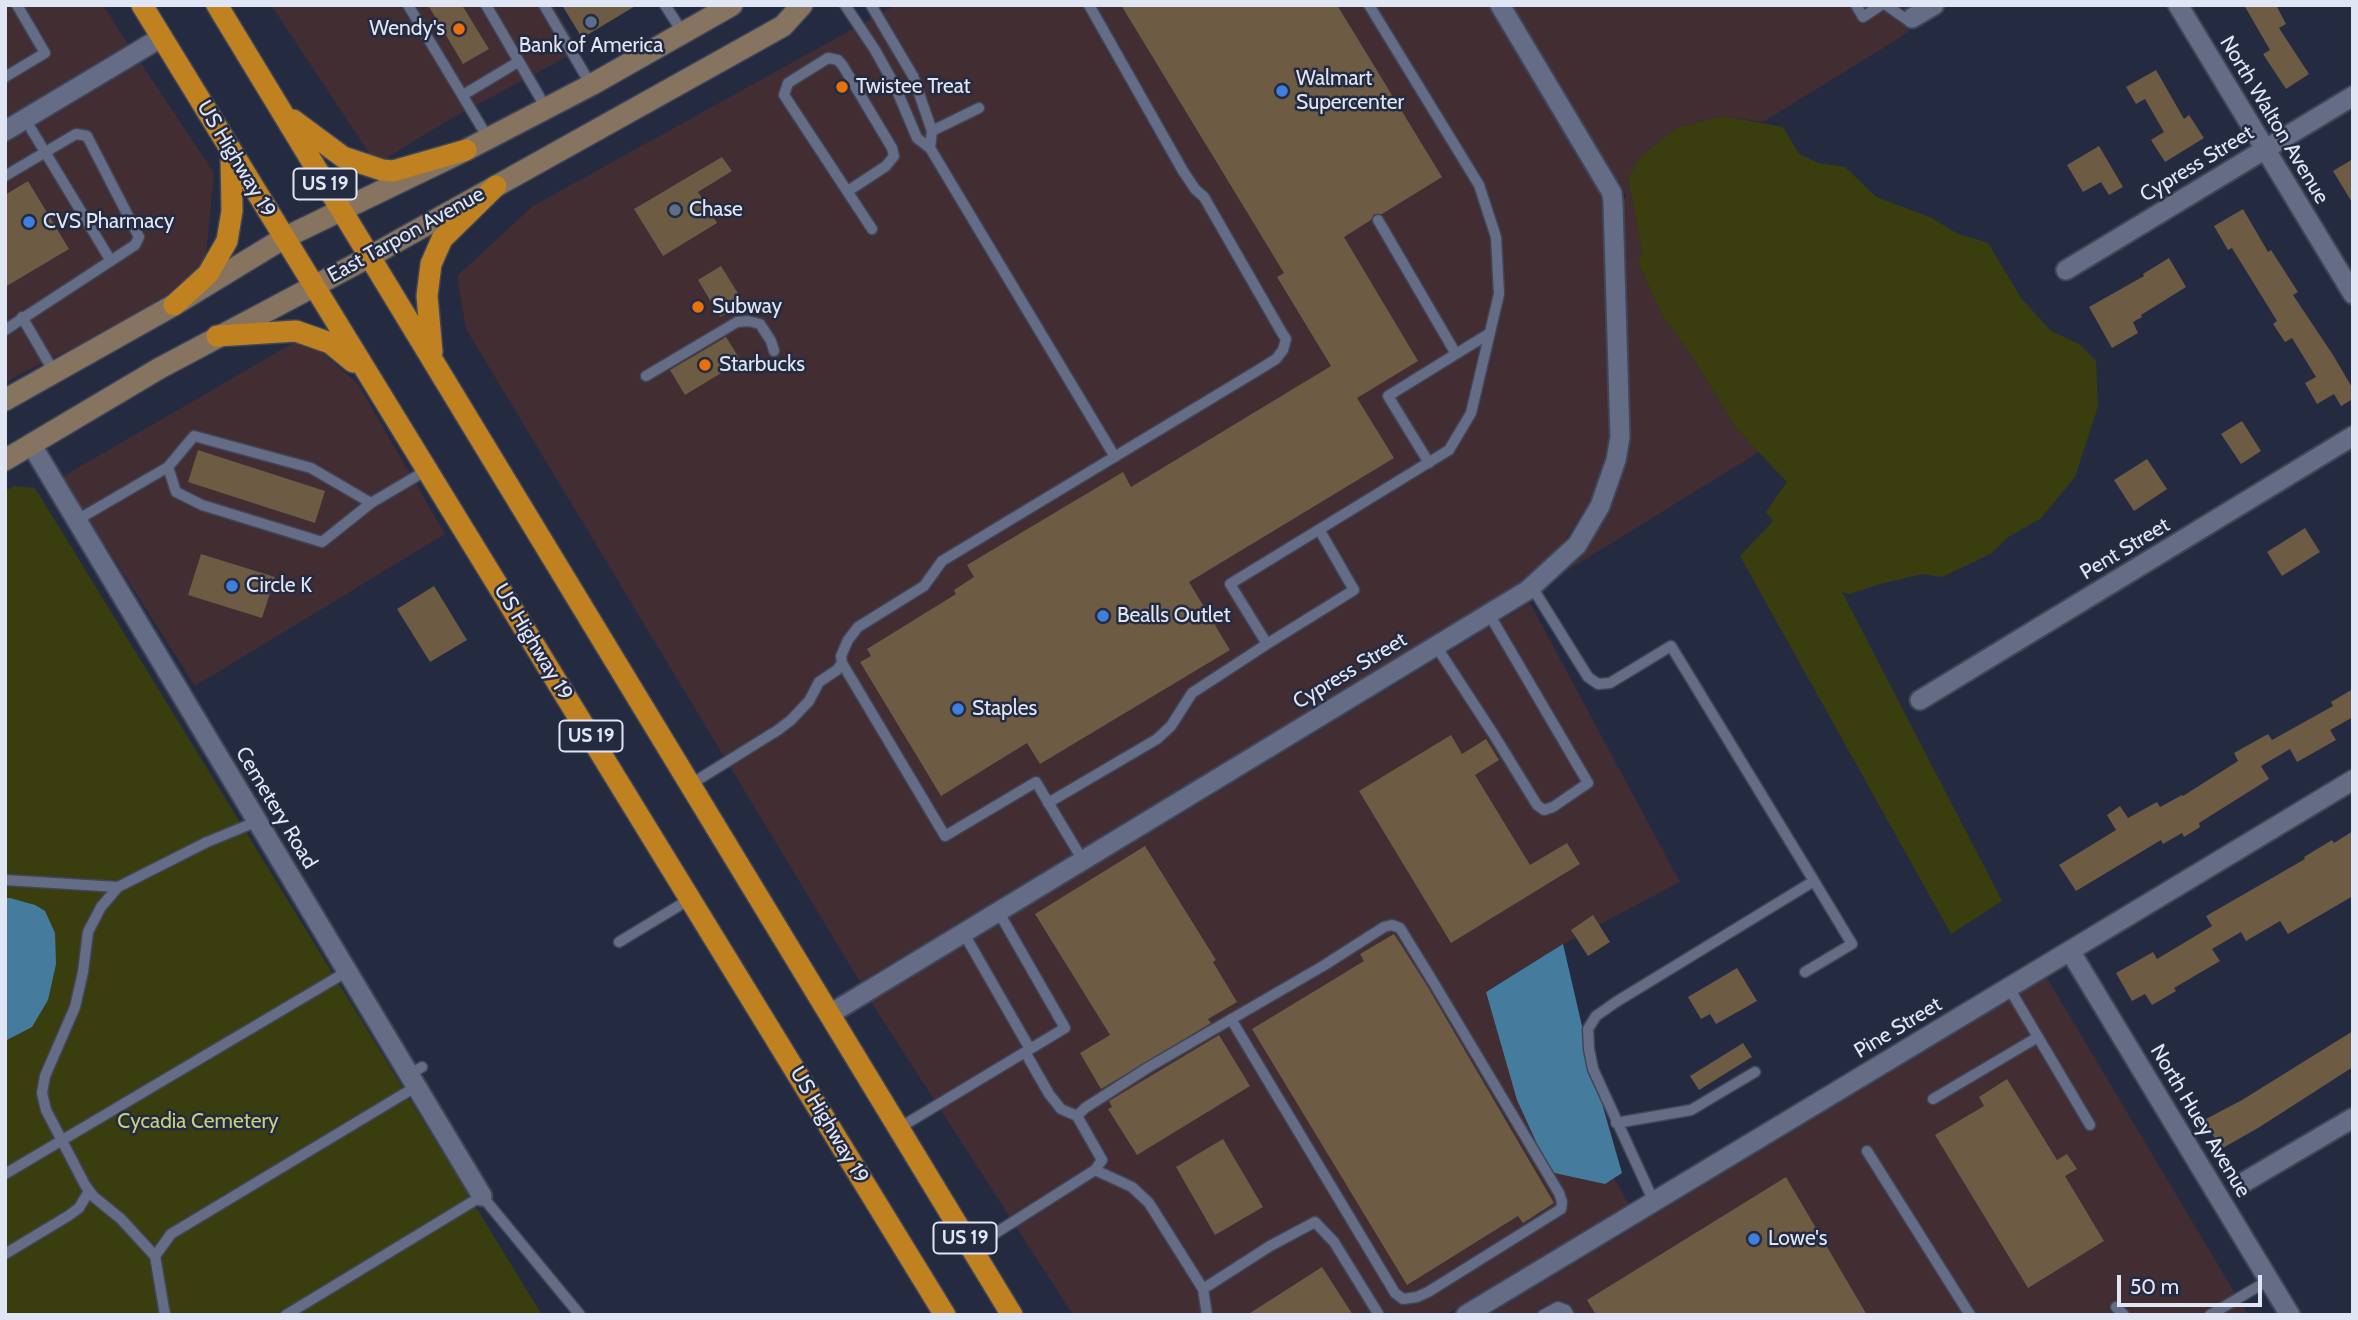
<!DOCTYPE html>
<style>
body{margin:0}
#map{position:relative;width:2358px;height:1320px;overflow:hidden;background:#242b41;font-family:Cabin,sans-serif}
canvas{display:block}
.frame{position:absolute;inset:0;border:7px solid #e1e6f5;pointer-events:none}
.scale{position:absolute;left:2117px;top:1275px;width:145px;height:32px;box-sizing:border-box;border:4px solid #e1e6f5;border-top:0;padding-left:9px;font-size:21px;line-height:24px;white-space:nowrap;color:#e1e6f5;-webkit-text-stroke:5px #242b41;paint-order:stroke}
</style>
<div id="map">
<canvas width="2358" height="1320"></canvas>
<div class="frame"></div>
<div class="scale">50 m</div>
</div>
<script>
const ctx = document.querySelector('canvas').getContext('2d');
ctx.lineJoin = 'round';
function fill(path, color) {
  ctx.fillStyle = color;
  ctx.fill(path, 'evenodd');
}
function shape(rows) {
  const path = new Path2D();
  for (const r of rows) {
    path.moveTo(r[0], r[1]);
    for (let i = 2; i < r.length; i += 2) path.lineTo(r[i], r[i + 1]);
  }
  return path;
}
function trace(path, color, width, dash) {
  ctx.strokeStyle = color;
  ctx.lineWidth = width;
  ctx.lineCap = dash ? 'butt' : 'round';
  ctx.setLineDash(dash || []);
  ctx.stroke(path);
}
function write(font, color, halo, rows, align = 'center') {
  ctx.font = font + ' Cabin,sans-serif';
  ctx.lineWidth = 5;
  ctx.setLineDash([]);
  ctx.textBaseline = 'middle';
  ctx.strokeStyle = halo;
  ctx.fillStyle = color;
  for (const [text, x, y, turn = 0] of rows) {
    ctx.save();
    ctx.translate(x, y);
    ctx.rotate((+turn || 0) * Math.PI / 180);
    ctx.textAlign = isNaN(turn) ? turn : align;
    if (halo) ctx.strokeText(text, 0, 0);
    ctx.fillText(text, 0, 0);
    ctx.restore();
  }
}
fill(shape([
 [5,5,103,5,128,44,5,118],
 [271,5,553,5,575,42,587,46,445,122,385,159,371,156],
 [896,5,1488,5,1602,196,1609,435,1606,457,1591,500,1562,545,1522,581,860,982,466,329,457,276,533,206],
 [1511,5,1912,5,1898,14,1909,32,1763,122,1724,116,1677,128,1641,156,1628,178,1642,252,1638,262,1662,315,1693,358,1737,429,1759,452,1568,570,1586,551,1610,511,1626,465,1630,440,1623,199,1626,197,1620,181,1617,181],
 [141,63,214,173,206,256,200,266,172,292,83,343,18,375,5,384,5,144],
 [295,342,320,351,358,384,445,534,195,686,62,477],
 [1530,603,1680,882,1563,944,1486,991,1605,1184,1614,1178,1629,1204,1445,1315,1073,1315,871,1002],
 [2047,978,2248,1315,1489,1315]
]), '#412d32');
fill(shape([
 [1724,116,1783,127,1799,154,1818,163,1845,167,1876,197,1932,218,1956,233,1988,243,2021,298,2051,331,2079,344,2096,361,2098,406,2075,477,2040,519,2008,537,1992,553,1942,577,1922,574,1880,584,1849,594,1842,592,2002,901,1951,934,1740,556,1773,521,1766,512,1787,482,1737,429,1693,358,1662,315,1638,262,1642,252,1628,178,1641,156,1677,128],
 [14,486,35,488,542,1315,5,1315,5,491]
]), '#3a3e0f');
fill(shape([
 [5,898,10,898,35,905,45,911,55,933,56,964,48,1000,32,1027,5,1041],
 [1563,944,1591,1065,1622,1173,1605,1184,1550,1172,1517,1100,1486,992]
]), '#457c9e');
fill(shape([
 [428,5,462,5,489,49,463,64],
 [562,5,637,5,582,38],
 [1121,5,1337,5,1442,177,1382,214,1374,214,1371,220,1344,237,1418,361,1357,398,1394,458,1189,582,1230,650,1040,764,1027,743,941,796,860,662,871,656,867,649,956,594,954,590,974,577,967,565,1123,472,1131,487,1331,366,1277,277,1284,273],
 [2244,5,2276,5,2286,24,2279,28,2309,74,2286,89,2263,54,2270,50],
 [2156,70,2184,119,2189,115,2204,138,2165,162,2151,140,2164,132,2145,99,2136,104,2126,87],
 [2099,146,2123,187,2109,195,2101,182,2083,192,2067,165],
 [722,157,732,171,698,192,717,223,663,256,634,209],
 [2353,159,2353,204,2333,171],
 [28,181,69,249,5,287,5,195],
 [2243,209,2268,252,2271,250,2298,292,2293,295,2333,355,2353,389,2353,399,2341,406,2334,394,2317,404,2305,383,2316,377,2292,338,2285,342,2273,324,2277,321,2232,248,2228,250,2214,226],
 [2169,258,2186,287,2141,315,2142,317,2133,322,2138,333,2112,348,2089,307,2144,276,2143,274],
 [721,266,744,303,720,317,698,280],
 [726,337,741,361,685,395,670,370],
 [2242,421,2261,451,2241,464,2221,434],
 [198,450,325,491,315,523,188,482],
 [2147,459,2167,489,2134,511,2114,480],
 [2305,528,2320,552,2282,576,2267,552],
 [201,554,275,577,262,618,188,595],
 [434,586,467,640,430,662,397,609],
 [2353,689,2353,717,2330,730,2336,740,2297,762,2290,749,2261,766,2269,779,2199,823,2200,827,2184,837,2182,833,2163,844,2161,840,2076,891,2059,865,2116,830,2107,815,2120,806,2128,818,2157,802,2160,807,2182,795,2183,796,2238,761,2234,753,2268,734,2272,740,2333,706,2331,702],
 [1451,735,1462,754,1486,739,1499,760,1475,775,1530,865,1567,843,1580,864,1451,943,1359,791],
 [2353,831,2353,896,2288,934,2280,921,2246,941,2241,932,2212,949,2220,961,2174,988,2176,991,2152,1005,2145,994,2132,1001,2116,973,2153,952,2157,959,2212,926,2206,916,2305,859,2304,857,2332,840,2334,843],
 [1145,846,1216,960,1213,962,1237,1002,1208,1019,1211,1023,1101,1089,1080,1053,1110,1035,1035,914],
 [1593,915,1610,942,1588,956,1571,930],
 [1394,934,1426,984,1554,1203,1523,1223,1518,1216,1407,1285,1252,1029,1364,961,1360,954],
 [1737,968,1757,1001,1716,1024,1710,1014,1701,1019,1688,997],
 [2353,1031,2353,1067,2258,1128,2221,1149,2204,1120,2242,1100],
 [1219,1035,1250,1086,1137,1155,1108,1109,1112,1107,1109,1101],
 [1743,1043,1752,1057,1699,1090,1690,1076],
 [2007,1079,2057,1160,2067,1154,2077,1169,2065,1176,2104,1241,2028,1288,1935,1135,1984,1106,1979,1097],
 [1223,1139,1263,1207,1215,1235,1176,1167],
 [1786,1177,1867,1315,1596,1315,1587,1300],
 [1322,1267,1353,1315,1247,1315]
]), '#6d5b44');
const service = shape([
 [408,5,488,138],
 [486,5,546,108],
 [544,5,591,85],
 [665,5,683,33],
 [845,5,875,50,895,86,917,138,930,148,1115,457],
 [871,5,913,76,932,131,930,148],
 [1856,5,1863,17,1881,5],
 [1886,5,1906,19,1912,18],
 [5,77,45,53,17,5],
 [463,95,518,62],
 [25,119,111,261],
 [932,131,979,108],
 [5,176,76,134,87,136,139,237,135,245,5,330],
 [848,191,886,166,894,156,892,148,843,66,838,60,828,58,788,83,784,95,872,229],
 [1378,220,1456,354],
 [22,317,54,372],
 [646,376,737,322,748,321,760,324,771,341,774,351],
 [1429,463,1388,396,1490,333],
 [168,467,176,492,202,505,322,542,371,503],
 [77,520,168,467,194,436,311,468,371,503,427,470],
 [1532,587,1588,677,1598,684,1610,683,1671,646,1814,881,1616,1002,1596,1016,1588,1029,1589,1049,1593,1069,1654,1202],
 [1267,644,1354,590,1320,531],
 [1436,646,1494,735,1537,805,1544,810,1553,807,1588,783,1489,614],
 [842,663,945,836,1036,782,1082,859],
 [691,784,778,730,791,720,809,701,819,682,837,670,842,663,841,656,848,640,858,627,924,586,942,561,1260,369,1276,359,1283,350,1286,339,1282,333,1204,197,1195,189,1183,171,1089,5],
 [1048,803,1157,739,1171,726,1192,693,1267,644,1230,584,1449,450,1471,413,1499,294,1496,237,1479,185,1369,5],
 [5,880,118,887],
 [963,932,1030,1049],
 [619,942,690,899],
 [1805,972,1852,944,1814,881],
 [2009,988,2090,1125],
 [1025,1052,1049,1094,1061,1109,1077,1116],
 [410,1074,422,1067],
 [1933,1099,2038,1037],
 [1616,1123,1691,1110,1755,1072],
 [899,1128,1065,1028,998,911],
 [1867,1151,1970,1315],
 [1095,1170,1132,1187,1149,1203,1203,1289,1207,1315],
 [5,1174,348,971],
 [972,1248,1095,1170,1102,1160,1077,1116,1085,1108,1149,1067,1235,1017,1323,966,1384,927,1392,925,1400,928,1432,980,1559,1193,1562,1202,1561,1209,1428,1292,1417,1297,1403,1299,1395,1293,1231,1019],
 [5,1254,68,1216,79,1208,89,1191],
 [155,1256,121,1219,94,1197,85,1185,46,1110,42,1093,45,1076,75,1007,83,972,88,932,101,907,118,887,126,883,207,842,258,821],
 [1203,1289,1270,1246,1315,1222,1334,1242,1379,1315],
 [2116,1307,2124,1315],
 [165,1315,155,1256,171,1234,417,1086],
 [286,1315,482,1196,580,1315],
 [1543,1315,1558,1307,1566,1310,1569,1315],
 [2210,1315,2269,1280]
]);
const minor = shape([
 [2178,5,2353,294],
 [1912,18,1934,5],
 [5,131,162,37],
 [2066,270,2353,96],
 [31,444,482,1196],
 [1920,700,2353,436],
 [2070,951,2290,1315],
 [830,1014,1528,590,1577,545,1600,506,1616,460,1620,437,1613,203,1612,193,1500,5],
 [2246,1181,2353,1118],
 [1466,1315,2353,780]
]);
const secondary = shape([
 [5,400,174,305,284,238,466,150,591,85,732,5],
 [5,460,160,368,369,257,783,26,802,5]
]);
const trunk = shape([
 [142,5,945,1315],
 [217,5,1012,1315],
 [293,120,343,157,382,170,393,171,466,150],
 [174,305,208,274,227,241,232,211,231,152],
 [217,336,296,331,330,343,353,362],
 [432,352,427,296,431,264,442,239,496,186]
]);
trace(service, '#404658', 13);
trace(minor, '#404658', 23);
trace(secondary, '#404658', 24);
trace(trunk, '#404658', 24);
trace(service, '#646c86', 10);
trace(minor, '#646c86', 19);
trace(secondary, '#867460', 21);
trace(trunk, '#c08121', 21);
for (const [x, y, r, color] of [
 [591,22,7,"#5c6f8a"],
 [459,29,7,"#e8710a"],
 [842,87,7,"#e8710a"],
 [1282,91,7,"#3f7fe0"],
 [675,210,7,"#5c6f8a"],
 [29,222,7,"#3f7fe0"],
 [698,307,7,"#e8710a"],
 [705,365,7,"#e8710a"],
 [232,586,7,"#3f7fe0"],
 [1103,616,7,"#3f7fe0"],
 [958,709,7,"#3f7fe0"],
 [1754,1239,7,"#3f7fe0"]
]) {
  const dot = new Path2D();
  dot.arc(x, y, r, 0, 2 * Math.PI);
  ctx.fillStyle = color;
  ctx.fill(dot);
  trace(dot, '#242b41', 2.5);
}
for (const [x, y, w] of [
 [325,184,63],
 [591,736,63],
 [965,1238,63]
]) {
  const box = new Path2D();
  box.roundRect(x - w / 2, y - 15.5, w, 31, 5);
  ctx.fillStyle = '#242b41';
  ctx.fill(box);
  trace(box, '#e1e6f5', 2);
}
write('bold 19px', '#e1e6f5', null, [
 ["US 19",325,184],
 ["US 19",591,736],
 ["US 19",965,1238]
]);
write('21px', '#e1e6f5', '#242b41', [
 ["Wendy's",445,29,"right"],
 ["Bank of America",591,46,"center"],
 ["Walmart",1296,79],
 ["Supercenter",1296,103],
 ["Twistee Treat",856,87],
 ["Chase",689,210],
 ["CVS Pharmacy",43,222],
 ["Subway",712,307],
 ["Starbucks",719,365],
 ["Circle K",246,586],
 ["Bealls Outlet",1117,616],
 ["Staples",972,709],
 ["Lowe's",1768,1239]
], 'left');
write('21px', '#e1e6f5', '#242b41', [
 ["North Walton Avenue",2274,120,59],
 ["US Highway 19",236,159,59],
 ["Cypress Street",2197,164,-31],
 ["East Tarpon Avenue",406,235,-29],
 ["Pent Street",2125,549,-31],
 ["US Highway 19",533,642,59],
 ["Cypress Street",1350,671,-31],
 ["Cemetery Road",276,808,59],
 ["Pine Street",1898,1028,-31],
 ["North Huey Avenue",2200,1121,59],
 ["US Highway 19",829,1125,59]
]);
write('21px', '#c6cf7a', '#242b41', [
 ["Cycadia Cemetery",198,1122]
]);
</script>
